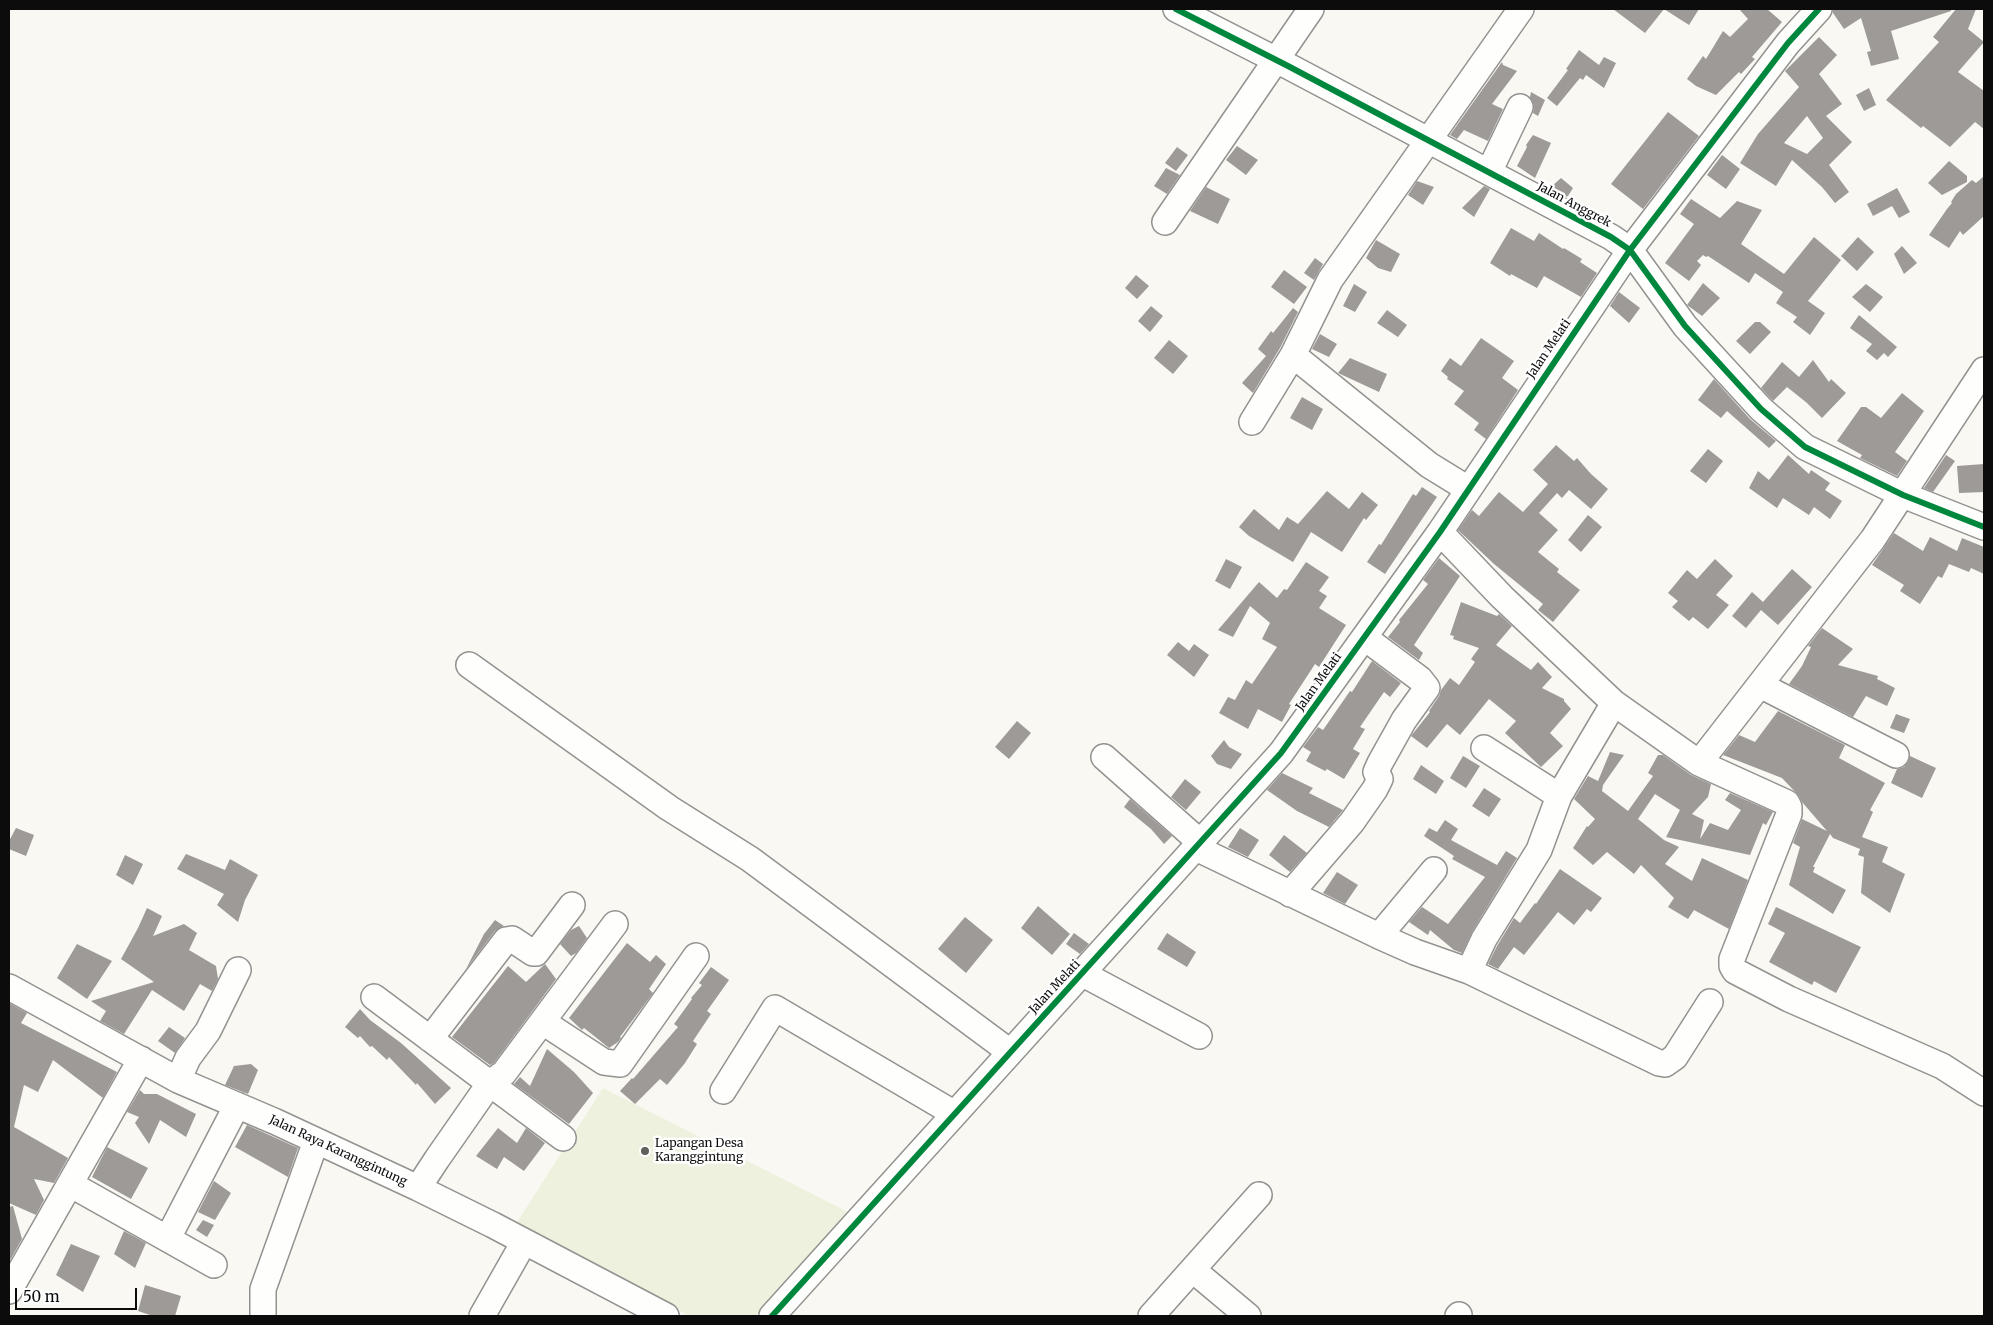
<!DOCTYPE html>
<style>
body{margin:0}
#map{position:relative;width:1993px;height:1325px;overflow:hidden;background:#faf8f2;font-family:Merriweather,serif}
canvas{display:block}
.frame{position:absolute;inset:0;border:10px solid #0c0c0c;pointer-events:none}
.scale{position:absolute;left:15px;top:1288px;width:122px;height:22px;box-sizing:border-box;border:2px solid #0c0c0c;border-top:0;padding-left:6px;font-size:15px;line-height:18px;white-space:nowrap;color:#0c0c0c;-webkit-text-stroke:4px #fff;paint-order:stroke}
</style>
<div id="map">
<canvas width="1993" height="1325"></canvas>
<div class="frame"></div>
<div class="scale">50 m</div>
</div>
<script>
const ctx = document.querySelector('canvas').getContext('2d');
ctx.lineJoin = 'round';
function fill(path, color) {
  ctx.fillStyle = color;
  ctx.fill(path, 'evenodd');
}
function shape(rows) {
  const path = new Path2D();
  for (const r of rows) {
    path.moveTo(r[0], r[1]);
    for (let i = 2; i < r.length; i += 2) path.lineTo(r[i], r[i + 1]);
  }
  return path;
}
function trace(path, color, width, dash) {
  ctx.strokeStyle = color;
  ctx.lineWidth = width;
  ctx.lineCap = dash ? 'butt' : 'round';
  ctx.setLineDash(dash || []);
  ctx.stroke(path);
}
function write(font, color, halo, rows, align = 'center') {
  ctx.font = font + ' Merriweather,serif';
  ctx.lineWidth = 5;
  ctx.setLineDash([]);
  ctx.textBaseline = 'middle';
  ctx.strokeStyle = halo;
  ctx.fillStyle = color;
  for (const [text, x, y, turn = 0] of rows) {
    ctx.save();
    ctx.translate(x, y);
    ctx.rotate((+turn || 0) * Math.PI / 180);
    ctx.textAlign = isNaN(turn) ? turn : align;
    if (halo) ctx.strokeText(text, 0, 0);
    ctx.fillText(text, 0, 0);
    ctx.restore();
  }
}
fill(shape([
 [603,1088,852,1214,756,1316,690,1316,514,1227]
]), '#edf1dd');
fill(shape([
 [1613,9,1664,9,1645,33],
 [1664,9,1699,9,1689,25],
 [1739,9,1767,9,1782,22,1752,57,1755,59,1741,74,1739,72,1716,95,1696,86,1687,79,1703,56,1706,59,1723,31,1730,37,1748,19],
 [1833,9,1951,9,1951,11,1891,31,1899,59,1871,66,1867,52,1871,51,1861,18,1844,29,1833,13],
 [1956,9,1976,9,1968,29,1984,42,1958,72,1984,91,1984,129,1975,122,1950,147,1923,126,1921,128,1886,100,1939,42,1933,37],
 [1819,37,1837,55,1819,74,1842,104,1826,116,1852,142,1829,165,1849,192,1835,203,1822,187,1792,160,1776,186,1740,163,1758,134,1799,87,1785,71],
 [1807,116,1823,138,1807,154,1784,143],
 [1579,50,1599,65,1604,57,1616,63,1604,88,1586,75,1583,80,1580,78,1557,106,1547,98,1568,70,1566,69],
 [1502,62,1503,65,1517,71,1492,104,1503,109,1488,141,1464,130,1457,139,1450,135],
 [1869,88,1876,105,1864,111,1856,95],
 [1531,92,1545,100,1538,116,1533,113,1534,105,1530,97],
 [1668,112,1699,136,1643,209,1611,184],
 [1533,135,1551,143,1535,178,1517,166,1527,147,1526,145],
 [1237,146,1258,160,1246,175,1226,160],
 [1177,147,1188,155,1176,171,1165,163],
 [1722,155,1740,169,1726,189,1707,175],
 [1949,161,1967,176,1967,182,1942,195,1928,183],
 [1166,168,1180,175,1167,194,1154,186],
 [1984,176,1984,216,1963,235,1960,231,1949,248,1929,235,1947,209,1952,203,1951,202,1956,194,1972,180,1976,183],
 [1561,178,1573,188,1568,196,1565,197,1552,190,1552,186],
 [1417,181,1434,187,1423,205,1408,195],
 [1484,186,1490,189,1474,217,1462,208],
 [1206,187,1230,199,1218,224,1190,211],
 [1897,188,1910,212,1899,218,1892,206,1873,216,1867,204],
 [1691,199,1720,218,1737,201,1762,210,1741,244,1784,274,1814,237,1841,260,1808,301,1825,313,1810,335,1793,322,1797,317,1776,303,1783,292,1755,273,1749,283,1708,256,1706,257,1703,255,1697,261,1701,265,1689,281,1665,263,1694,224,1680,214],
 [1511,228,1534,241,1539,233,1563,249,1564,248,1582,259,1580,262,1597,273,1581,297,1544,276,1537,288,1511,274,1510,276,1490,263],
 [1858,237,1874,252,1857,271,1841,256],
 [1376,240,1400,254,1391,272,1378,268,1366,258],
 [1902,246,1917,263,1904,274,1894,254],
 [1315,258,1323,264,1314,280,1304,273],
 [1284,270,1307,287,1294,304,1271,287],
 [1136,275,1149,286,1137,299,1125,288],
 [1703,283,1720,298,1702,316,1687,305],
 [1354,284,1367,292,1355,312,1343,306],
 [1866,284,1883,297,1870,312,1852,297],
 [1619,292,1640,308,1629,323,1610,306],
 [1151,306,1163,316,1150,332,1138,321],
 [1293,308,1298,312,1280,348,1253,393,1242,383,1266,356,1258,349,1271,331,1273,333],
 [1387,310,1407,325,1398,337,1377,323],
 [1859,315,1897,347,1888,357,1884,353,1877,360,1866,351,1872,344,1850,328],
 [1755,322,1760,322,1771,332,1750,354,1736,341],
 [1320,334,1337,344,1329,357,1312,349],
 [1481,338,1514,361,1502,378,1518,390,1486,439,1474,430,1479,423,1454,404,1464,391,1447,379,1448,377,1441,371,1450,358,1461,366],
 [1169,340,1188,356,1173,374,1154,358],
 [1350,358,1387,374,1379,392,1338,373],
 [1813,360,1829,382,1831,379,1846,393,1822,418,1807,403,1787,387,1773,401,1761,388,1782,362,1799,377],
 [1714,379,1750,419,1776,441,1769,448,1727,411,1721,418,1698,400],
 [1902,393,1924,411,1895,452,1907,461,1897,476,1860,458,1862,455,1837,441,1861,407,1866,407,1881,418],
 [1302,397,1323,409,1312,430,1290,418],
 [1556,445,1574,461,1577,458,1591,474,1608,489,1591,509,1569,490,1562,498,1557,493,1539,513,1558,530,1538,552,1559,569,1557,572,1580,590,1553,622,1538,610,1543,604,1494,564,1458,530,1472,510,1479,516,1499,492,1523,512,1548,484,1533,470],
 [1708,449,1723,461,1706,483,1690,471],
 [1788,455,1809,474,1811,470,1830,483,1825,490,1842,501,1830,519,1814,507,1809,515,1783,498,1777,508,1749,488,1758,471,1769,480],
 [1946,455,1955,461,1933,492,1924,488],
 [1984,464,1984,492,1959,493,1957,466],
 [1422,487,1437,497,1385,574,1367,562,1379,544,1381,545,1413,494,1416,496],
 [1327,491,1349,509,1362,492,1378,505,1366,520,1364,518,1342,552,1311,532,1293,562,1249,536,1239,527,1254,509,1279,530,1287,517,1298,524],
 [1588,515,1602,527,1581,552,1568,540],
 [1894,533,1923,551,1930,537,1957,551,1962,538,1984,547,1984,574,1971,568,1969,572,1949,564,1942,578,1938,576,1920,604,1900,591,1904,585,1872,565],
 [1439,558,1460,576,1414,645,1423,653,1419,660,1388,637,1400,622,1399,620,1428,584,1423,580],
 [1226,559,1242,567,1230,589,1215,581],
 [1715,559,1733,576,1716,595,1729,605,1708,629,1693,617,1689,621,1672,607,1678,601,1668,593,1687,570,1697,579],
 [1306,562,1329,577,1319,591,1327,596,1319,608,1346,625,1319,667,1315,664,1289,704,1291,705,1282,722,1258,709,1248,729,1219,713,1228,697,1235,700,1246,680,1252,684,1277,647,1262,639,1270,623,1250,606,1233,637,1218,630,1259,582,1277,598,1284,589,1287,590],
 [1792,569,1812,587,1778,625,1761,610,1746,628,1732,616,1752,592,1763,602],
 [1461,602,1497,616,1499,614,1512,626,1496,645,1531,670,1538,662,1552,677,1542,688,1564,699,1564,701,1571,709,1550,733,1563,746,1541,767,1505,733,1516,721,1489,699,1460,735,1447,724,1427,748,1411,736,1430,712,1429,711,1439,696,1441,690,1450,678,1459,685,1475,662,1471,659,1479,648,1453,639,1454,636,1450,635],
 [1822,628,1853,649,1838,665,1878,676,1877,679,1895,688,1887,706,1866,696,1853,717,1789,684,1802,666,1811,647,1808,646],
 [1178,642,1189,651,1194,644,1209,655,1194,677,1167,655],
 [1372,661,1401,683,1390,697,1384,692,1360,727,1365,729,1353,749,1360,753,1344,779,1327,769,1325,771,1306,761,1311,752,1303,747,1318,727,1323,730,1350,691,1352,692],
 [1778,711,1845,745,1839,758,1885,783,1870,810,1873,812,1862,837,1888,847,1882,862,1905,874,1890,913,1861,893,1864,857,1858,855,1860,849,1833,838,1830,834,1813,867,1815,867,1813,872,1846,890,1833,914,1789,885,1800,847,1793,843,1802,819,1827,831,1802,802,1799,796,1782,778,1723,755,1739,735,1755,742],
 [1896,714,1910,719,1904,733,1890,728],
 [1017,721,1031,733,1009,759,995,747],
 [1224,740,1229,747,1242,754,1231,769,1217,764,1211,756],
 [1610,752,1624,755,1603,785,1602,791,1628,811,1653,776,1648,773,1658,755,1663,755,1691,775,1711,784,1708,797,1692,814,1704,820,1700,839,1710,823,1728,830,1741,810,1725,800,1730,793,1773,812,1766,825,1763,823,1750,855,1666,837,1680,810,1655,794,1638,819,1664,840,1679,847,1665,864,1692,881,1702,858,1748,880,1729,929,1694,910,1688,919,1668,907,1674,898,1641,865,1634,874,1607,852,1593,865,1573,848,1587,826,1588,827,1595,819,1574,799,1588,776,1598,781],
 [1463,756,1480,766,1466,788,1450,778],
 [1910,756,1936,768,1922,798,1891,783,1897,769,1904,767,1908,762],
 [1421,765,1444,781,1436,794,1413,779],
 [1282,773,1313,788,1309,793,1343,810,1329,827,1297,811,1267,790],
 [1185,779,1201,792,1186,810,1171,797],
 [1484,788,1501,799,1489,817,1472,806],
 [1130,799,1172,836,1164,844,1151,829,1124,807],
 [1445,820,1458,829,1451,840,1497,865,1506,851,1517,858,1472,932,1462,953,1454,950,1430,930,1428,935,1409,922,1422,907,1448,924,1485,877,1452,859,1454,856,1424,836,1429,828,1437,832],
 [16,828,34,835,26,856,9,849,9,841],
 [1240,828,1259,840,1248,857,1228,847],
 [1284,835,1307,853,1290,872,1269,855],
 [186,854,225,870,230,859,258,875,245,900,238,922,217,905,224,894,177,869],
 [125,855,143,864,133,885,116,875],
 [1560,869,1602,898,1591,912,1587,909,1574,925,1558,912,1524,955,1514,947,1498,969,1488,964,1497,946,1514,918,1520,923,1535,903,1536,904],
 [1337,872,1358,885,1345,904,1323,893],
 [1038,906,1070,934,1052,955,1021,928],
 [1776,907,1861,947,1836,993,1814,981,1812,985,1769,962,1785,933,1768,924],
 [147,908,162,916,153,936,184,924,197,933,189,950,216,966,218,979,212,991,200,984,184,1011,152,990,124,1034,100,1021,106,1011,91,1001,154,982,121,959,138,928],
 [965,917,993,940,966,973,938,949],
 [495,920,504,926,495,931,466,969,484,934],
 [579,926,587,938,576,953,571,956,560,944,571,930],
 [1074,933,1089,944,1080,954,1066,944],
 [1167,933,1196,952,1187,967,1157,949],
 [627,943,650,962,656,955,666,964,649,989,653,993,620,1037,621,1038,618,1042,609,1048,584,1028,582,1030,569,1018],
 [77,944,112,961,87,999,57,978],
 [545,964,556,979,494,1063,490,1065,452,1037,508,966,526,982],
 [711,967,729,980,707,1011,711,1014,693,1041,697,1044,685,1063,667,1085,660,1079,635,1104,620,1091,632,1078,633,1079,678,1027,674,1024,692,999,691,998,702,985,699,983],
 [9,1003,27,1013,21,1023,117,1072,103,1098,53,1060,38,1092,24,1085,14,1127,68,1158,54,1183,34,1179,44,1200,36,1215,9,1203],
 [360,1009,370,1020,401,1043,451,1088,435,1104,417,1083,416,1085,389,1057,387,1060,372,1046,370,1047,360,1036,358,1038,345,1027],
 [169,1027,185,1038,175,1053,158,1041],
 [547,1049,574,1072,593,1093,569,1124,514,1084,520,1077,530,1086],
 [251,1064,258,1070,248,1094,225,1085,234,1066],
 [140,1090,144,1094,157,1094,196,1114,186,1137,160,1120,149,1144,135,1123,139,1117,127,1112],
 [247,1125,298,1148,288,1177,235,1147],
 [498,1128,517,1143,526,1128,545,1143,524,1171,504,1157,497,1169,476,1156],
 [107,1147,148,1168,131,1199,92,1177],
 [214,1181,231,1193,215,1220,198,1212],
 [13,1206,22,1239,9,1262,9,1207],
 [203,1220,214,1225,207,1237,196,1230],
 [124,1231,146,1243,135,1268,114,1254],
 [71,1244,100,1256,83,1292,56,1275],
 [145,1285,181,1296,175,1316,153,1316,138,1311]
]), '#9d9a97');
const minor = shape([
 [1176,9,1288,66,1611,237,1630,250,1685,326,1761,409,1805,447,1903,495,1984,527],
 [1489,172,1520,107],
 [1165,222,1311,9],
 [1293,355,1429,465,1468,489],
 [1252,422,1293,355,1330,280,1521,9],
 [1440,532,1502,597,1614,703,1699,763,1787,803,1789,807,1789,814,1732,959,1732,966,1735,971,1789,999,1942,1066,1984,1093],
 [469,665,669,808,750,859,1010,1052],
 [1760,685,1896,755],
 [1484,748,1559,796],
 [1104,757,1201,843],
 [1699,763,1873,539,1984,370],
 [1196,848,1379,936,1415,952,1469,971,1659,1063,1665,1064,1675,1057,1710,1002],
 [1290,894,1352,822,1375,789,1380,779,1376,772,1380,763,1404,720,1427,688,1420,679,1365,638],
 [1379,936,1434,870],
 [1469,971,1484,939,1539,850,1559,796,1614,703],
 [1083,974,1199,1036],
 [9,987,178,1080,274,1121,418,1188,493,1225,666,1316],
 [374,997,563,1138],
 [543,1022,604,1062,620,1064,696,956],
 [430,1039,506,940,512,939,533,953,536,953,572,905],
 [178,1080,188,1058,208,1031,238,970],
 [723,1091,775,1008,955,1114],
 [70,1184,214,1265],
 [418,1188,437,1159,490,1083,504,1073,615,924],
 [168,1238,237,1105],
 [1193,1270,1248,1316],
 [9,1291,141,1059],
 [263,1316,263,1289,316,1141],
 [482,1316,524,1242],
 [772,1316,1281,753,1440,532,1630,250,1788,43,1819,9],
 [1151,1316,1259,1195],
 [1458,1316,1459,1315]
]);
trace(minor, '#939290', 28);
trace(minor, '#fefefd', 25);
trace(shape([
 [1176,9,1288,66,1611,237,1630,250,1685,326,1761,409,1805,447,1903,495,1984,527],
 [772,1316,1281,753,1440,532,1630,250,1788,43,1819,9]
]), '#00873e', 6);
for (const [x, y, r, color] of [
 [645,1151,5,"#5f5f5c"]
]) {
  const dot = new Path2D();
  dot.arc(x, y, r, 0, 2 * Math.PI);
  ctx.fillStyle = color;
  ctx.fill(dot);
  trace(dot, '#fff', 2);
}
write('12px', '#0c0c0c', '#fff', [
 ["Jalan Anggrek",1574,205,28],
 ["Jalan Melati",1549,349,-56],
 ["Jalan Melati",1319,682,-54],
 ["Jalan Melati",1055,987,-47],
 ["Jalan Raya Karanggintung",338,1151,25]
]);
write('12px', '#0c0c0c', '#fff', [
 ["Lapangan Desa",655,1144],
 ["Karanggintung",655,1158]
], 'left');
</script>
